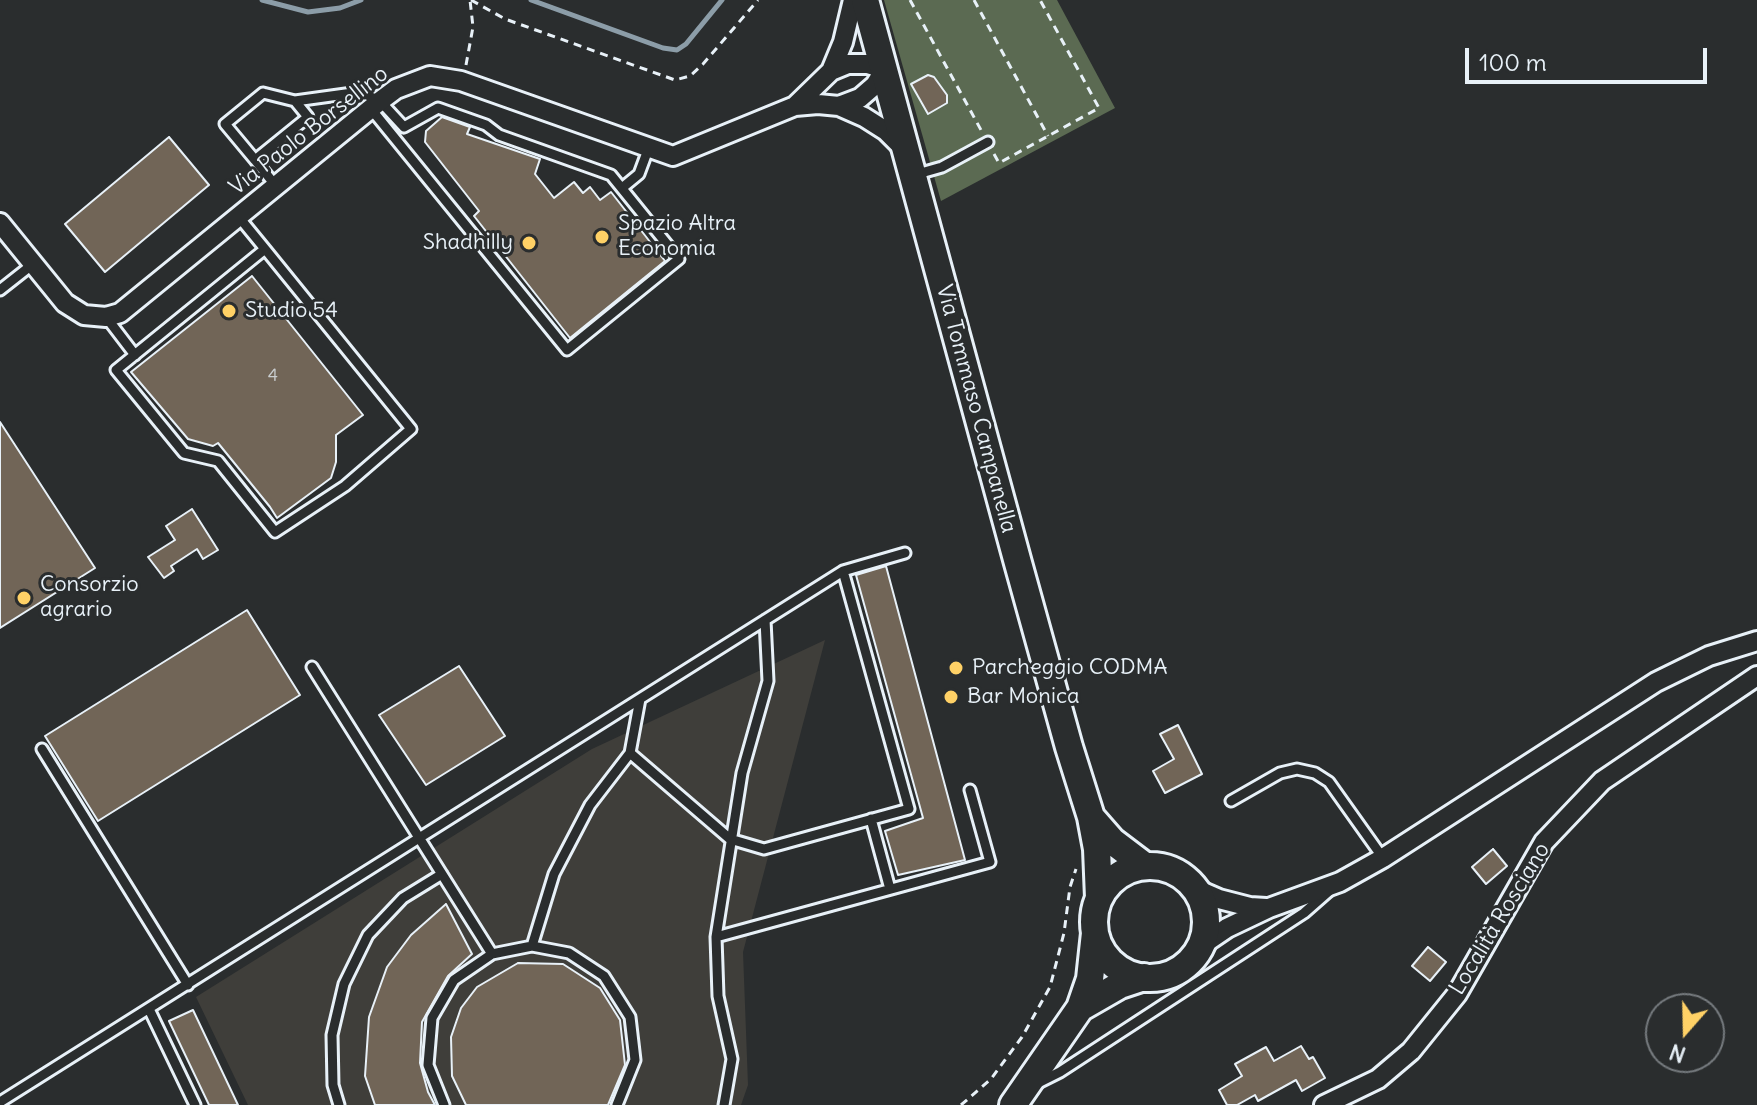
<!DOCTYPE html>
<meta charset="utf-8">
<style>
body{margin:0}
#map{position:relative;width:1757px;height:1105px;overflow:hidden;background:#2a2d2e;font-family:Delius,sans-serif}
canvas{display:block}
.north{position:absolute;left:1645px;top:993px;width:80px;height:80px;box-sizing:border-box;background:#2a2d2e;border:2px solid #767b7f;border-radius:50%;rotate:200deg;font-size:22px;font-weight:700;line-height:32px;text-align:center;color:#e8f1f8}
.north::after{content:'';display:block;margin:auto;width:28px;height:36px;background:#ffd166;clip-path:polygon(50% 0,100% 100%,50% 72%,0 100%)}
.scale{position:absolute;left:1465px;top:48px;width:242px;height:36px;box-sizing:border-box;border:4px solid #e8f1f8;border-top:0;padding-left:10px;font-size:24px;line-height:28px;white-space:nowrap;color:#e8f1f8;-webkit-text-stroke:6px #2a2d2e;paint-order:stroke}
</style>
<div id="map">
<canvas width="1757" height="1105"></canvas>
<div class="north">N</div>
<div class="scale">100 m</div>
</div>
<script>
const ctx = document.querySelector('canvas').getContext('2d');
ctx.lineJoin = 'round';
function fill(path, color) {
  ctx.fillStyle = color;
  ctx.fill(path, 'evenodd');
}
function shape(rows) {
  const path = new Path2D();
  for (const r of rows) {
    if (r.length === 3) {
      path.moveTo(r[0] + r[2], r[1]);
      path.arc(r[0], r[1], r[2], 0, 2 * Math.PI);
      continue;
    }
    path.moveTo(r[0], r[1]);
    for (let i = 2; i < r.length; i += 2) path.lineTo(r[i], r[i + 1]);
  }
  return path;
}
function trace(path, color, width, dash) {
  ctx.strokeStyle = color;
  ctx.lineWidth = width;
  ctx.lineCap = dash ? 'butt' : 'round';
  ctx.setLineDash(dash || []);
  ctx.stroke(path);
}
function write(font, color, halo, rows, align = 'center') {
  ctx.font = font + ' Delius,sans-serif';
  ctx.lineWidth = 6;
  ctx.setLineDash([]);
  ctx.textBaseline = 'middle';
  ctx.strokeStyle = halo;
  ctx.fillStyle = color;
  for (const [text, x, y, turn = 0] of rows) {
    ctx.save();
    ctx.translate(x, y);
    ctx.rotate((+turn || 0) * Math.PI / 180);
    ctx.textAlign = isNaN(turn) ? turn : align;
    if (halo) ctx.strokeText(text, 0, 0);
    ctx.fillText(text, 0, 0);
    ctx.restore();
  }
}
fill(shape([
 [825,640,743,952,748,1085,741,1105,248,1105,196,997,592,749]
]), '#3f3e3a');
fill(shape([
 [884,0,1057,0,1115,108,941,201]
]), '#5b6a52');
trace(shape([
 [262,0,308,12,340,8,361,0],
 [531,0,663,48,677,50,686,44,722,0]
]), '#8c9da8', 5);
const building = shape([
 [928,75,934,77,947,95,947,103,928,114,911,84,928,75],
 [442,117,470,127,467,134,540,159,535,174,554,198,574,182,583,193,590,187,600,200,611,192,665,261,570,338,474,216,479,211,425,142,426,131,442,117],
 [169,137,209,185,105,272,65,224,169,137],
 [252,276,363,415,336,435,336,462,331,478,277,518,270,507,218,443,213,446,188,439,131,372,252,276],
 [0,422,95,568,0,628,0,422],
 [192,509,218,550,203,559,197,549,171,566,174,571,164,578,148,557,175,540,166,526,192,509],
 [886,566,965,860,898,875,885,831,923,818,856,575,886,566],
 [247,610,300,695,98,821,45,736,247,610],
 [459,666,505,736,426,785,379,715,459,666],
 [1178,725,1202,774,1165,793,1153,771,1174,759,1160,734,1178,725],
 [1493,849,1507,866,1486,884,1472,867,1493,849],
 [446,904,472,954,448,976,422,1022,420,1063,428,1092,435,1105,375,1105,365,1076,369,1017,387,967,411,935,446,904],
 [1428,947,1446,962,1430,981,1412,966,1428,947],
 [518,963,563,964,600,988,620,1020,625,1065,608,1105,466,1105,452,1076,451,1037,461,1008,477,987,518,963],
 [193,1010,238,1105,209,1105,169,1021,193,1010],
 [1301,1046,1309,1059,1313,1057,1325,1078,1302,1091,1296,1080,1258,1101,1255,1095,1237,1105,1227,1105,1219,1090,1242,1076,1235,1064,1266,1047,1274,1061,1301,1046]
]);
fill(building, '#716557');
trace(building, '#e8f1f8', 2);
const service = shape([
 [263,93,295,101,308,117,255,160,225,124,263,93],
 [295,101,360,92,380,101,404,127,438,108,486,125,499,135,611,175,679,259,567,350,371,109],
 [255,160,276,186],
 [914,175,942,167,988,142],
 [622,188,639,174,649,147],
 [238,216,265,249,411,429,345,486,275,532,218,461,184,453,116,370,265,249],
 [0,290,33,264],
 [106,317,135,355],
 [312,667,492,954],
 [42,749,188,985],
 [630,753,730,839,764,849,909,809,843,571],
 [1231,801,1280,773,1297,769,1315,773,1329,782,1383,858],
 [871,819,890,889],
 [716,937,990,862,970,790],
 [532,946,554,874,590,805,630,753,640,699],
 [149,1009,195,1105],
 [1038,1083,1060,1072,1304,913,1329,891],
 [0,1102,843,571,905,553],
 [339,1105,333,1085,332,1035,344,984,368,935,403,898,442,874],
 [444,1105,428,1065,432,1018,454,980,492,954,532,946,569,953,604,976,630,1017,635,1060,617,1105],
 [724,1105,732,1059,718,996,716,937,742,773,768,681,765,620]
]);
const minor = shape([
 [831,71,848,64,868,64,885,69,875,85,860,98,839,106],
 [795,106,831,71,843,42,853,0],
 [0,223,65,303,84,315,106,317,120,313,380,101,396,89,430,76,461,81,673,156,795,106,818,104,839,106,864,117,886,131,905,150],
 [1196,889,1219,899,1250,907,1266,908],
 [1202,945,1227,928,1269,908,1340,882,1383,858,1656,682,1709,656,1757,641],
 [1324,1105,1378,1079,1411,1051,1457,994,1544,842,1602,781,1757,676]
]);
const secondary = shape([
 [865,0,1018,563,1069,747,1091,817,1097,849,1099,898],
 [1091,817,1112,841,1145,866],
 [1150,922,56],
 [1080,1008,1120,985,1144,977],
 [1013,1105,1080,1008,1090,979,1095,933]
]);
trace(service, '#e8f1f8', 15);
trace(minor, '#e8f1f8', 24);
trace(secondary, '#e8f1f8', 32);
trace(shape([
 [471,0,505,19,675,80,690,76,703,64,758,0],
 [910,0,981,130],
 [974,0,1048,136],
 [466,65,473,27,470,0],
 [994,154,999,163,1099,108,1040,0],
 [961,1105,991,1079,1022,1037,1050,987,1064,933,1070,887,1076,869]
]), '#e8f1f8', 3, [8, 6]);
trace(service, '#2a2d2e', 9);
trace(minor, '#2a2d2e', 18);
trace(secondary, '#2a2d2e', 26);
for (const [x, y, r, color] of [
 [602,237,8,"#ffd166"],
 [529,243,8,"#ffd166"],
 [229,311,8,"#ffd166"],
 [24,598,8,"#ffd166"],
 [956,668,8,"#ffd166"],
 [951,697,8,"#ffd166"]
]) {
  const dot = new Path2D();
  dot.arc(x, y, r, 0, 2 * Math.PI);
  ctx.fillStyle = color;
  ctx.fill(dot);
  trace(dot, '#2a2d2e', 3);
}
write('18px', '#caced0', null, [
 ["4",273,376]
]);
write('22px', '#e8f1f8', '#2a2d2e', [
 ["Via Paolo Borsellino",309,131,-38],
 ["Via Tommaso Campanella",976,409,75],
 ["Località Rosciano",1500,919,-59]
]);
write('22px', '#e8f1f8', '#2a2d2e', [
 ["Spazio Altra",618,224],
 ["Economia",618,249],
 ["Shadhilly",513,243,"right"],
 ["Studio 54",245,311],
 ["Consorzio",40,585],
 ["agrario",40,610],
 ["Parcheggio CODMA",972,668],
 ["Bar Monica",967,697]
], 'left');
</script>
